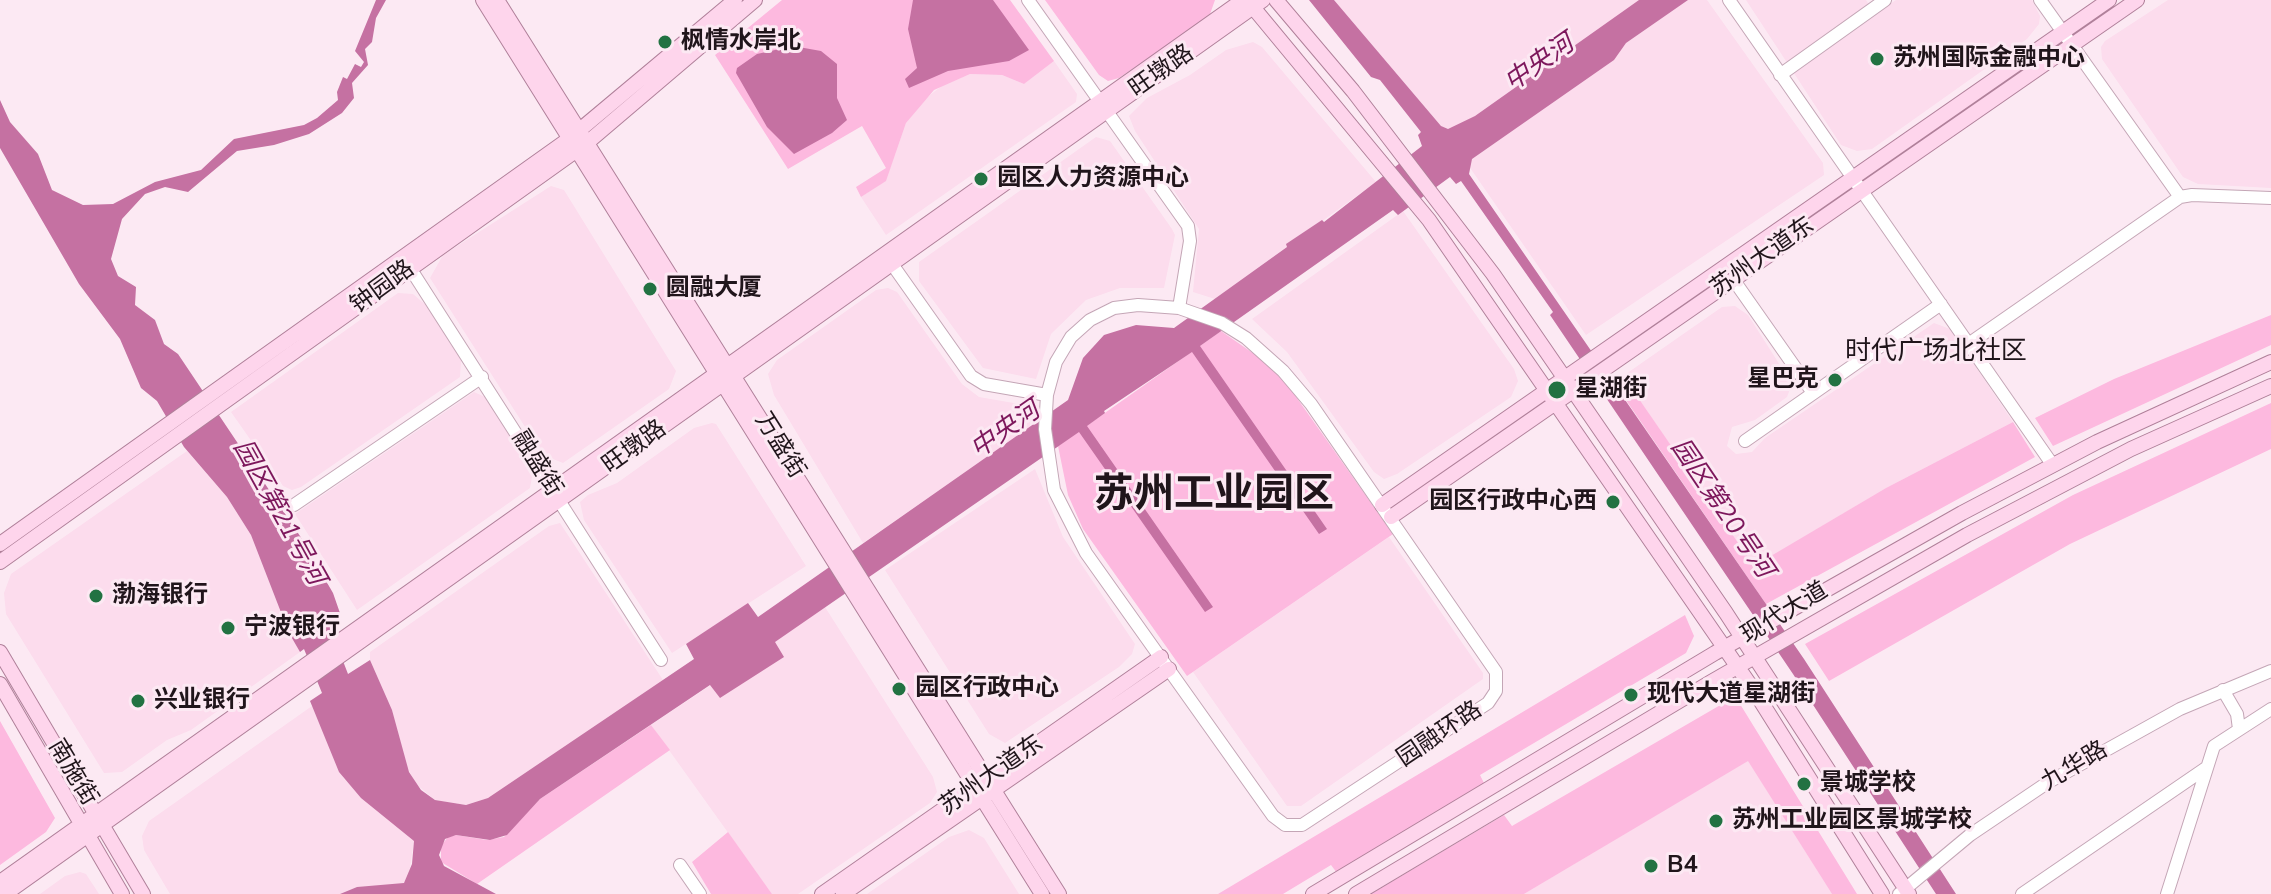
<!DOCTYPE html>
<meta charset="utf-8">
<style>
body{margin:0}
canvas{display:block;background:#fce9f3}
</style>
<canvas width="2271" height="894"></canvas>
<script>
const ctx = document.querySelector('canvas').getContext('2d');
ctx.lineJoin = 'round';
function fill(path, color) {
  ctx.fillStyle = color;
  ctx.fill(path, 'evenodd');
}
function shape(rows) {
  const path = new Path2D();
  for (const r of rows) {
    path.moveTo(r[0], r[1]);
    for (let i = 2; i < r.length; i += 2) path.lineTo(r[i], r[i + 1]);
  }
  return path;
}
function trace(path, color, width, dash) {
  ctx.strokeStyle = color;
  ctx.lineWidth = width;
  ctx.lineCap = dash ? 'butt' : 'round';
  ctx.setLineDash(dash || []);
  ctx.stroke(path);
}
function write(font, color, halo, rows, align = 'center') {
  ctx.font = font + ' "Nunito Sans","Noto Sans SC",sans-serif';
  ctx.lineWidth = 6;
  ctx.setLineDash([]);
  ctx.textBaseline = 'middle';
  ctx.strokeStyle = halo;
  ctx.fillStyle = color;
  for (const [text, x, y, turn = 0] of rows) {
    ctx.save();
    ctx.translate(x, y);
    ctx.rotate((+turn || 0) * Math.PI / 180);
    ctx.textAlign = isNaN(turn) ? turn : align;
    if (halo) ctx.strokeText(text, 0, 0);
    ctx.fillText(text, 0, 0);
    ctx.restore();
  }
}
fill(shape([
 [1334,0,1707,0,1823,163,1824,175,1586,335,1441,126],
 [1746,0,1866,0,1875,14,1896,0,2032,0,2040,16,2039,24,2027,39,1872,149,1857,151,1841,145],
 [2168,0,2271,0,2271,188,2198,184,2183,177,2102,59,2101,47,2105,41],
 [1253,42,1262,47,1376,182,1215,299,1193,292,1199,229,1135,131,1129,116,1147,98,1190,75,1226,50],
 [1054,61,1077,94,1076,102,886,235,861,197,886,180,906,123,921,102,943,85,970,74,1002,75,1024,84],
 [1096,137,1110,141,1172,229,1175,235,1164,288,1120,288,1086,300,1051,334,1036,379,983,368,919,281,919,262],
 [551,186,564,190,676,371,669,389,563,463,543,455,430,278,443,255],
 [1403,211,1514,369,1518,381,1511,397,1397,474,1384,479,1374,472,1287,352,1252,319],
 [888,288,897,292,962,384,979,397,1031,406,1030,427,863,543,774,395,768,374,777,360,876,290],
 [398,293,413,294,427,306,461,359,460,377,301,487,292,490,283,486,231,412],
 [1735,306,1748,315,1792,384,1787,397,1755,420,1732,427,1727,446,1736,454,1752,452,1765,438,1934,323,1950,329,2013,422,1886,488,1754,567,1623,376,1722,307],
 [474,392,485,397,533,471,530,488,357,610,295,514],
 [712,423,716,424,806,566,672,653,584,520,580,502,588,495,617,483,694,428],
 [187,451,227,497,251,535,289,633,300,652,191,730,167,740,122,772,104,773,6,614,4,593,11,574],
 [1035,469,1063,537,1135,644,1132,654,1119,667,1005,743,989,734,885,570],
 [560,523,663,680,488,798,466,805,435,800,416,784,407,767,392,710,370,660,370,652,549,526],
 [1389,537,1483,673,1483,679,1301,806,1287,806,1193,672],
 [825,607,933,777,937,792,930,803,798,894,772,894,651,725,711,685,720,698,783,657,774,642],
 [312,706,344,779,414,841,408,880,400,885,357,887,340,894,170,894,144,850,142,836,149,821],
 [1748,760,1832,894,1524,894],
 [969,830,984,838,1019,894,867,894,949,837],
 [80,872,86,874,99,894,40,894,65,876]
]), '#fcdced');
fill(shape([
 [782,0,1010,0,1054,61,1024,84,1002,75,970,74,934,90,906,123,886,181,861,197,856,187,886,168,862,126,788,169,715,55],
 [1045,0,1215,0,1209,17,1119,78,1108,81,1099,75],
 [2271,315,2271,345,2053,446,2035,418,2114,379],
 [1221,331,1260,358,1287,384,1393,534,1187,676,1083,529,1068,495,1058,446],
 [1628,383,1754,566,1886,488,2013,422,2035,457,1766,604,1619,390],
 [2271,403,2271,449,2070,544,1829,681,1805,644,2073,495],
 [1685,615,1694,636,1686,653,1480,775,1485,785,1337,873,1331,865,1283,894,1218,894],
 [1729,700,1740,704,1857,894,1832,894,1748,761,1524,894,1371,894,1504,815,1512,826],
 [0,721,55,818,46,832,0,865],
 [651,725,670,750,477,884,441,862,441,846,448,837,456,835,487,840,504,837,540,799],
 [728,832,772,894,711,894,692,862]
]), '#fdb9df');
fill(shape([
 [376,0,386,0,376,18,372,42,365,49,368,65,352,83,354,98,342,113,309,134,274,145,237,151,188,192,165,187,145,194,122,219,111,259,118,276,136,287,135,305,155,320,164,344,178,354,300,536,333,593,341,616,331,630,348,674,370,660,392,710,409,772,421,790,435,800,466,805,488,798,694,659,686,644,748,603,758,617,1068,400,1083,358,1104,335,1136,325,1174,328,1287,247,1286,244,1322,220,1324,222,1422,146,1418,135,1421,132,1380,80,1371,77,1309,0,1334,0,1441,126,1448,129,1475,116,1639,0,1688,0,1626,43,1614,60,1472,159,1469,174,1804,659,1956,894,1936,894,1793,674,1550,315,1553,312,1461,181,1456,184,1450,177,1398,215,1393,210,1200,346,1327,529,1319,534,1192,352,1104,411,1105,413,1087,426,1213,607,1205,612,1079,432,775,642,784,657,720,698,710,685,540,799,507,835,490,840,456,835,445,839,439,855,444,866,496,894,340,894,357,887,404,883,412,864,414,841,361,798,339,772,310,701,322,693,304,649,300,652,289,633,251,535,227,497,184,447,157,401,141,388,120,339,79,284,0,148,0,100,10,122,38,154,52,190,83,205,113,204,155,182,201,170,234,139,304,125,317,118,338,100,337,92,343,77,347,79,355,64,361,67,364,62,355,51],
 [913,0,993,0,1029,50,1009,61,948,71,909,88,905,79,917,68,908,29],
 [793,46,821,51,837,64,837,98,847,120,832,133,794,154,767,127,736,73,737,68,757,54]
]), '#c571a2');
const minor = shape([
 [1028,0,1188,226,1190,241,1179,308],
 [1729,0,2052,464],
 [2040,0,2180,197,2192,195,2271,198],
 [1780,75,1885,0],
 [887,257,971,376,984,384,1047,395],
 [410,268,661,660],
 [1733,279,1813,393],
 [1138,305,1179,308,1222,323,1246,338,1283,371,1311,404,1496,672,1496,691,1488,703,1302,825,1285,825,1273,816,1086,553,1054,490,1045,429,1047,395,1056,362,1071,337,1090,320,1114,308,1138,305],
 [1970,343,2180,197],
 [1745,441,1941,304],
 [294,505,482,377],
 [2223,690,2237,714,2239,729],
 [680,865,700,894],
 [1899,894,1970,835,2047,783,2180,709,2271,671],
 [2022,894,2206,768],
 [2167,894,2214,746,2271,709]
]);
const major = shape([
 [483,0,1042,894],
 [497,0,1059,894],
 [1247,0,1429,220,1755,692,1882,894],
 [1276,0,1353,91,1493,274,1726,613,1909,894],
 [1382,505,2109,0],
 [1391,517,2137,0],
 [0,544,569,139,735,0],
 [0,562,588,142,755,0],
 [0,652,143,894],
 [0,684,122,894],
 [0,882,1243,0],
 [5,894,1263,0],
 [822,894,1161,657],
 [843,894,1169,669],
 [1313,894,1715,653,1962,513,2097,442,2271,362],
 [1356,894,1711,682,1967,535,2131,449,2271,386]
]);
trace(minor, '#c4a6b6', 14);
trace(major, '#b0809a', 16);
trace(minor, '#fff', 12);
trace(major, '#fed5ec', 14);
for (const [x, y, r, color] of [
 [665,42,8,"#227242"],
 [1877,59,8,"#227242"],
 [981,179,8,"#227242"],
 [650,289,8,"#227242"],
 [1835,380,8,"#227242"],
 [1557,390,10,"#227242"],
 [1613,502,8,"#227242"],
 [96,596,8,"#227242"],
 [228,628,8,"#227242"],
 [899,689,8,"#227242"],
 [1631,695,8,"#227242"],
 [138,701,8,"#227242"],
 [1804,784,8,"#227242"],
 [1716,821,8,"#227242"],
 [1651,866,8,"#227242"]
]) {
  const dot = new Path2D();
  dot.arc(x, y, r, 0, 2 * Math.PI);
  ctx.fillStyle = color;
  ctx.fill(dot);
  trace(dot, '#fce9f3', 3);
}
write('bold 24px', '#20151b', '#fce9f3', [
 ["枫情水岸北",681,42],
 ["苏州国际金融中心",1893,59],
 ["园区人力资源中心",997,179],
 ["圆融大厦",666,289],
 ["星巴克",1819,380,"right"],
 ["星湖街",1575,390],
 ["园区行政中心西",1597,502,"right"],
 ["渤海银行",112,596],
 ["宁波银行",244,628],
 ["园区行政中心",915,689],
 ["现代大道星湖街",1647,695],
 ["兴业银行",154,701],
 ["景城学校",1820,784],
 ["苏州工业园区景城学校",1732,821],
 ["B4",1667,866]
], 'left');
write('24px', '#20151b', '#fce9f3', [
 ["旺墩路",1162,72,-35],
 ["苏州大道东",1763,258,-35],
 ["钟园路",383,288,-36],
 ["万盛街",779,446,58],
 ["旺墩路",635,448,-36],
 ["融盛街",536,464,58],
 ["现代大道",1785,614,-31],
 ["园融环路",1440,735,-34],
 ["九华路",2075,767,-31],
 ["南施街",72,773,59],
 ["苏州大道东",992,776,-35]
]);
write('italic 26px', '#7d175c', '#fce9f3', [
 ["中央河",1540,64,-35],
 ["中央河",1006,431,-35],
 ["园区第20号河",1721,509,56],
 ["园区第21号河",278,513,61]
]);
write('26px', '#20151b', '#fce9f3', [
 ["时代广场北社区",1936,353]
]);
write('bold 40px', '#20151b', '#fce9f3', [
 ["苏州工业园区",1214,496]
]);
</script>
